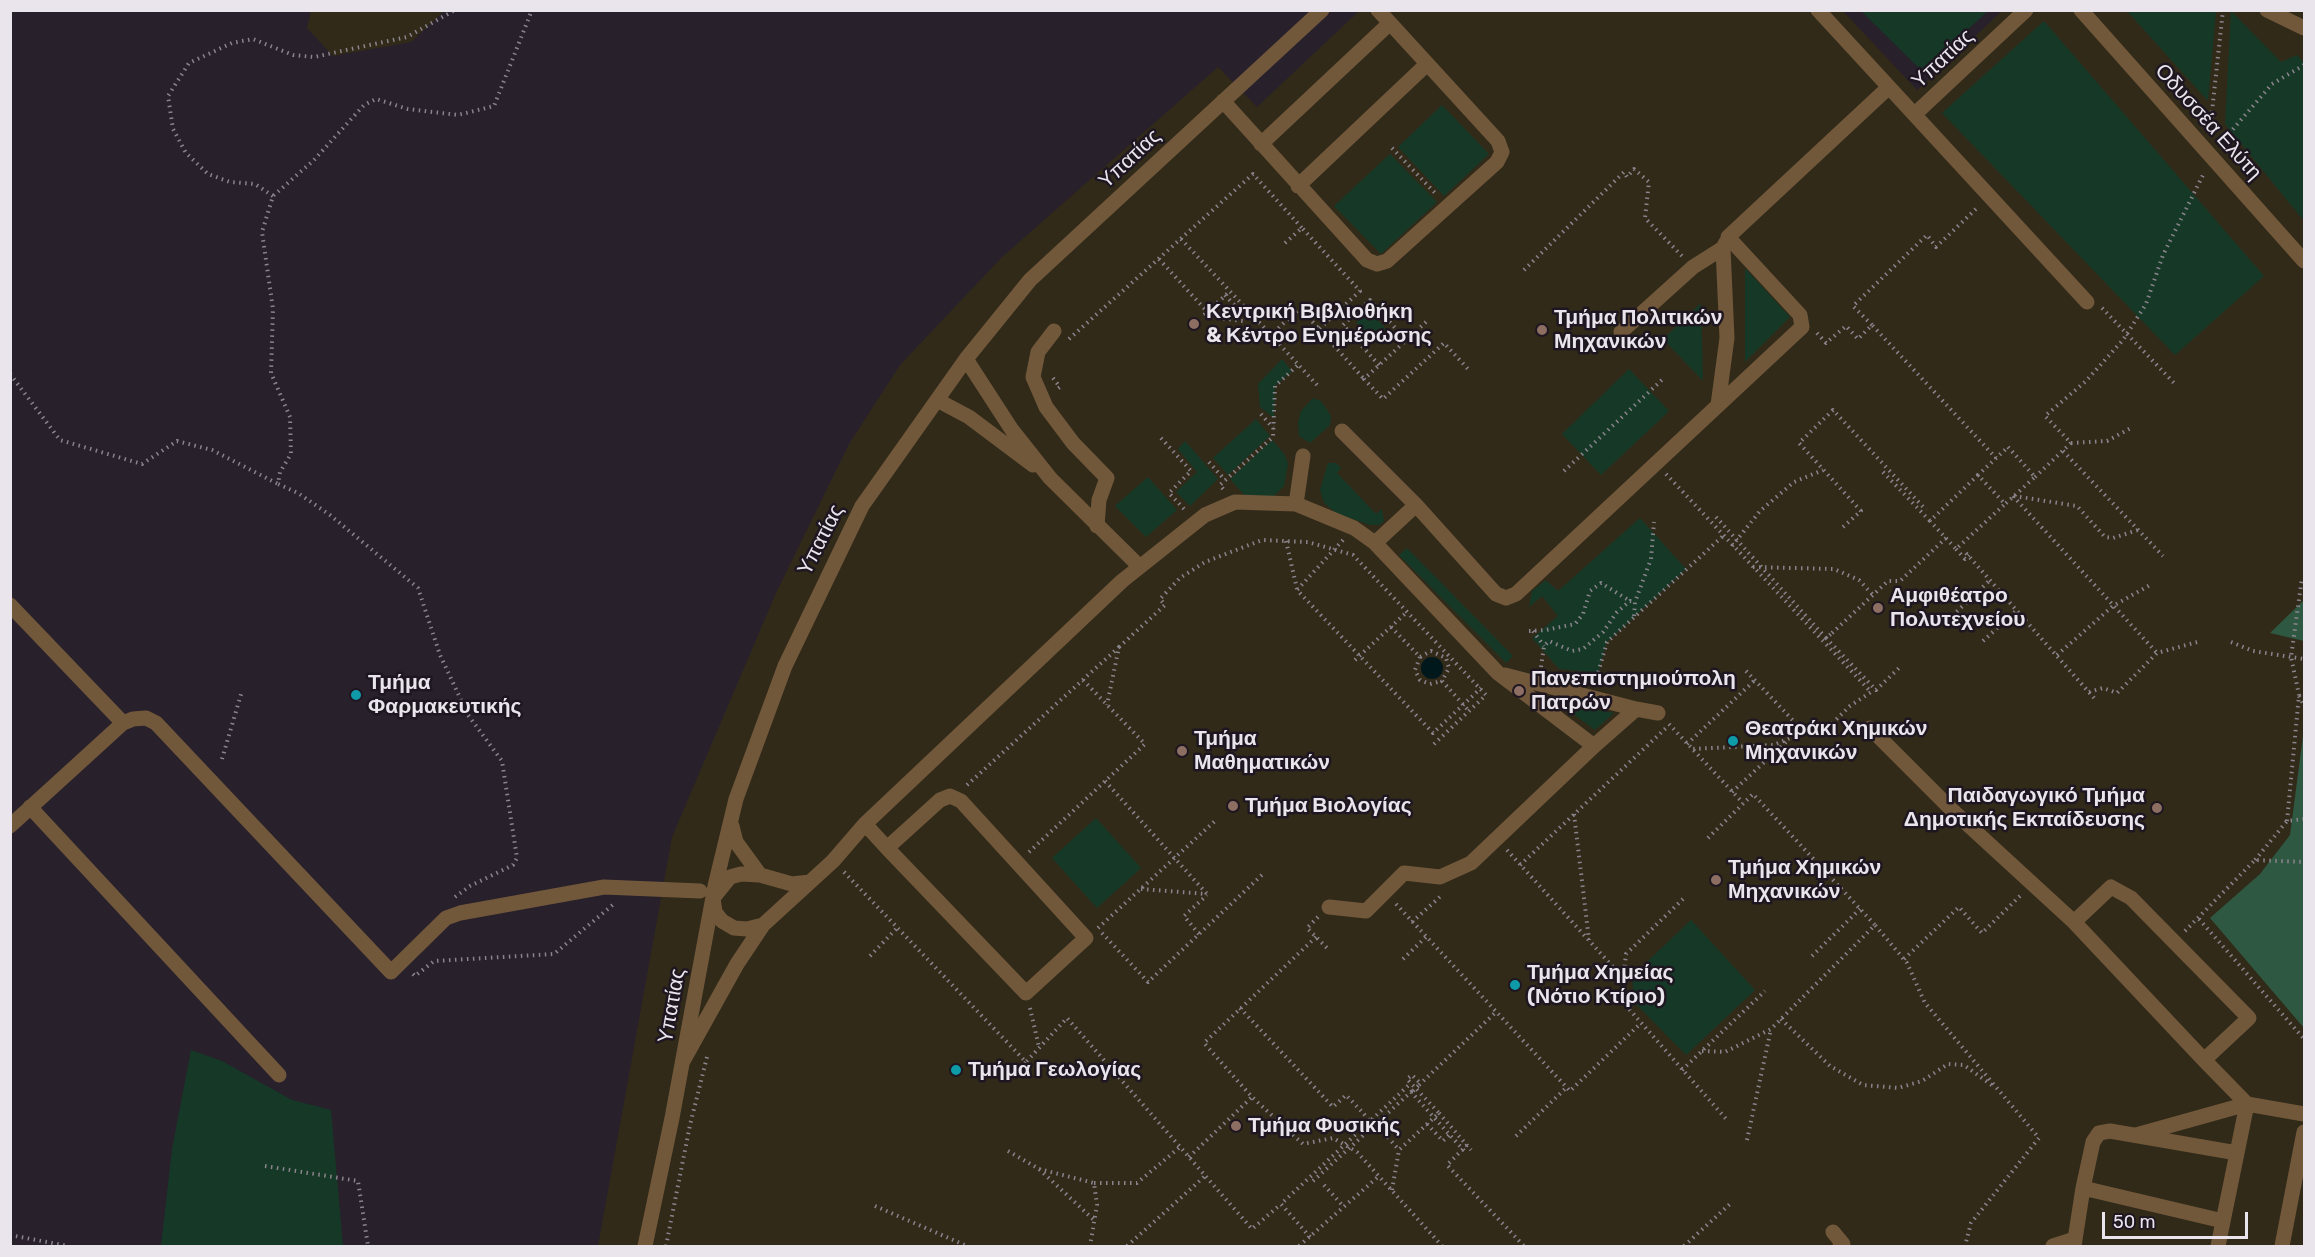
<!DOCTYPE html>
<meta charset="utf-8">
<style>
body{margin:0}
#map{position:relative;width:2315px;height:1257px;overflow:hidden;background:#28202b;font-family:Rubik,sans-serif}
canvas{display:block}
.frame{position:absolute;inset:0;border:12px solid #eae5ec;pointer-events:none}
.scale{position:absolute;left:2102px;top:1212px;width:146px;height:27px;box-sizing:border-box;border:3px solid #eae5ec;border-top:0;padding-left:8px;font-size:18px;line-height:21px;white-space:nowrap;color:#eae5ec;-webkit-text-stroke:4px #1e1721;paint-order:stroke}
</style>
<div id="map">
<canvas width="2315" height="1257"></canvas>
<div class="frame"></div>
<div class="scale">50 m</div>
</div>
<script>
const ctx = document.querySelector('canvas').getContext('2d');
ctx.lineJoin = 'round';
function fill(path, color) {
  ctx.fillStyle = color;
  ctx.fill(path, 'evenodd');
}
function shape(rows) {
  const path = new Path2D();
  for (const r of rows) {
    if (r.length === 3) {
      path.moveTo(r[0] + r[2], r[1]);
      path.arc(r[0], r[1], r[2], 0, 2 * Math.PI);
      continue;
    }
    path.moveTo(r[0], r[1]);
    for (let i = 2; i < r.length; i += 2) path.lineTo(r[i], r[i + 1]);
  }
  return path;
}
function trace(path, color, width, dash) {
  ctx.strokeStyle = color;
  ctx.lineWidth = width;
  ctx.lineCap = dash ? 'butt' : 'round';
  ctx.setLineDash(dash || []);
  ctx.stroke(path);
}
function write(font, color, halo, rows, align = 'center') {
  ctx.font = font + ' Rubik,sans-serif';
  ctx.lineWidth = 5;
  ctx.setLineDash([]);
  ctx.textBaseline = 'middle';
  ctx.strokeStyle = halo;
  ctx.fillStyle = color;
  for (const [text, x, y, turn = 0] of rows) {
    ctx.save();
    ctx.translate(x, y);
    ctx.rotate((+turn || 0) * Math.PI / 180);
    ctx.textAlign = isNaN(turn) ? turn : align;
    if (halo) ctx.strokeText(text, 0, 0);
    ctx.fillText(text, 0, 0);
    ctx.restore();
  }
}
fill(shape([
 [1842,10,1917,90,2002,11,2304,11,2304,1246,598,1246,672,837,776,593,849,444,900,365,1002,257,1218,67,1257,107,1359,11],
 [311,11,311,10,444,11,411,42,333,56,307,28]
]), '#312a19');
fill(shape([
 [1861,11,1988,11,1922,71],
 [2127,11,2216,11,2208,101],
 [2231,11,2281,62,2297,55,2304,63,2304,221,2225,124],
 [2044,21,2264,276,2175,355,1942,113],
 [1442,105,1489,154,1444,196,1398,147],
 [1390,154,1437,202,1381,254,1334,206],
 [1745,268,1790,317,1745,362],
 [1701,303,1703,381,1663,339],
 [1369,310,1386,329,1374,341,1356,322],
 [1282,359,1292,371,1275,386,1274,418,1260,407,1258,384],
 [1629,369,1669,411,1601,475,1562,434],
 [1313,398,1321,401,1331,416,1330,425,1310,443,1299,436,1298,422,1301,411],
 [1256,419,1270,436,1228,475,1213,458],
 [1272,440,1285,455,1288,464,1284,486,1273,497,1246,497,1230,479],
 [1185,441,1218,479,1190,506,1176,492,1197,472,1178,449],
 [1328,463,1336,463,1341,468,1337,473,1376,514,1382,509,1384,521,1379,525,1370,525,1336,513,1324,503,1320,490],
 [1148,477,1177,510,1146,537,1115,506],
 [1640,518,1686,569,1607,642,1598,673,1559,669,1532,638,1558,616,1542,596,1529,607,1532,591,1546,580,1558,591],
 [1407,548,1513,656,1506,663,1399,555],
 [1557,702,1614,713,1595,730],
 [1096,818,1141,868,1097,908,1052,858],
 [1691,920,1755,990,1686,1055,1634,1002,1632,976],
 [191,1050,222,1061,292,1100,331,1110,343,1246,161,1246,172,1149]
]), '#163927');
fill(shape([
 [2304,600,2304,641,2270,633],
 [2304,728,2304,1028,2210,918,2260,874,2290,835]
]), '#2e5841');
fill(shape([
 [1432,668,11]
]), '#00181c');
trace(shape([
 [2210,130,2223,10],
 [2221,143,2272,84,2304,65],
 [1392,148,1437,195],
 [273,196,255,184,230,182,208,174,186,153,173,129,168,96,189,63,232,43,253,39,293,55,314,57,407,37,455,10],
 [1181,239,1271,335],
 [1285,243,1302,228,1360,291,1319,329,1364,379],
 [1159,259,1212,317,1243,321,1251,314],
 [1524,270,1624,172,1627,177,1634,169,1649,182,1645,218,1683,257],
 [1225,295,1246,318],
 [2102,308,2176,385],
 [1204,315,1230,291],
 [1426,322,1364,379,1383,399,1444,343,1468,369],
 [1872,325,1853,306,1927,235,1936,247,1978,207],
 [1817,333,1826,343,1846,326,1858,339,1872,325,1996,458],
 [1069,339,1253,174,1302,228],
 [1379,365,1343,325,1370,300,1406,340],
 [10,374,60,440,142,464,177,441,212,450,278,484],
 [1053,378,1060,387,1055,391],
 [1317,385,1271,335,1300,308,1319,329],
 [1261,414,1273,428],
 [1161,438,1191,471,1169,493,1185,510],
 [2071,443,2107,441,2131,428],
 [2008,447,2035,477,2005,504,1978,475,2008,447],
 [2063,451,2163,556],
 [1209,462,1225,480],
 [1564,471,1664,378],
 [1883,472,1930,521],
 [1666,474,1871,692,1850,706,1819,736,1811,729,1774,745,1692,749],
 [1978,475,1930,521,1956,549,2005,504],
 [2035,477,2071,443,2045,416,2086,381,2123,340,2146,304,2163,255,2204,173],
 [1223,489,1220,485,1273,437,1275,386,1298,365],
 [2013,496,2157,653],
 [2014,496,2077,506,2105,537,2113,538,2138,530],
 [1843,527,1861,511,1799,443,1833,410,1926,510],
 [1343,540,1297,590,1433,733,1481,688],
 [1286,541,1297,589],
 [1732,546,1760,511,1794,482,1823,470],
 [1956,549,1965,559,1969,555],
 [1966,553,2094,698],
 [1753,567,1834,569,1859,580,1873,595],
 [1634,616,1635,602,1651,559,1654,522],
 [1948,620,1990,580],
 [1391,627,1420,657,1431,651,1446,658,1449,668,1442,681,1469,711],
 [1529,631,1546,630,1575,624,1583,614,1590,591,1601,583,1630,601],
 [1533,631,1544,646],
 [1832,633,1888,581,1900,581,1946,538],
 [1983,641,2017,610],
 [2231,642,2253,651,2304,659],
 [1119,647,1165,605,1160,599,1180,578,1205,562,1262,540,1308,542,1353,555,1486,695,1433,745],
 [2057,655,2113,606,2150,585],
 [1420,657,1415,670,1420,680,1430,684,1442,681],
 [1355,660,1407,612],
 [1541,667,1544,646,1549,641,1572,651,1583,649,1603,632,1617,612,1630,601,1635,602],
 [1746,671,1804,732],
 [1600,684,1598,673,1607,642,1723,536],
 [2089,692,2103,688,2117,693,2157,653,2201,641],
 [2299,696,2304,705],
 [1669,724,1743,803],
 [1687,744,1755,680],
 [222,759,242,691],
 [1105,781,1207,894],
 [967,785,1119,647,1107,705],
 [1732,792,1787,741],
 [1574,814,1589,940],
 [2287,821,2299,695,2291,657,2302,578],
 [1708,838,1753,794,1875,925],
 [1507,850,1623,978],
 [1029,852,1145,744,1083,680],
 [2255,860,2287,821,2304,819],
 [1520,865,1666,728],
 [844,872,1026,1062,1067,1018,1252,1229,1281,1204],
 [1141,889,1207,894],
 [455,897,470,886,513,865,517,858,502,761,468,715,440,655,418,588,330,515,298,493,278,484,280,472,291,454,290,417,271,373,273,309,262,232,273,196,314,160,364,105,376,99,408,109,458,115,494,106,532,10],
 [1683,899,1626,954,1621,1000,1727,1120],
 [1396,904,1570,1091,1641,1023],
 [1318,917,1307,928,1329,950],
 [2199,919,2304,1039],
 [1412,922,1443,894],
 [1098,928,1216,820],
 [2185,931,2255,860,2304,862],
 [1102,933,1148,982,1264,873],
 [1199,934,1184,916,1207,895],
 [1316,937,1204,1043,1252,1097,1303,1144,1333,1138,1357,1152,1442,1246],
 [870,956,898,927],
 [1812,956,1860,909],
 [1403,959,1426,937],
 [1904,959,1959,907,1982,933,2021,895],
 [413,974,415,976,434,961,554,954,615,903],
 [1030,1008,1039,1047],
 [1240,1008,1333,1107,1346,1095,1364,1114],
 [1781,1019,1830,1066,1863,1085,1898,1088,1922,1081,1948,1064,1964,1065,1993,1086],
 [1702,1051,1725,1052,1771,1029,1875,925,1907,963,1925,1003,2039,1138,1971,1223,1965,1246],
 [1682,1070,1765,991],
 [1013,1077,1026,1062],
 [1419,1085,1496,1012],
 [1411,1092,1413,1091],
 [1439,1113,1471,1150],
 [1372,1119,1399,1150],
 [1427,1124,1443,1141,1450,1134],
 [1516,1136,1566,1088],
 [1747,1140,1771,1029],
 [1467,1145,1447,1165,1524,1246],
 [1008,1151,1039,1169,1094,1220],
 [1189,1157,1252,1097],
 [265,1166,358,1181,368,1246],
 [1039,1169,1094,1183,1097,1205,1090,1246],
 [1094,1183,1137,1183,1180,1147],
 [1324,1185,1344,1207],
 [1392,1190,1399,1150,1439,1113,1407,1079,1412,1075,1421,1084],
 [875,1206,967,1246],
 [10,1235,68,1246],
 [1310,1237,1281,1204,1411,1083],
 [666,1246,690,1125,707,1057],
 [1127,1246,1205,1176],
 [1299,1246,1379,1176],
 [1684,1246,1730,1204]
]), '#8a848d', 4, [1.5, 4.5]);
trace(shape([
 [1818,10,2087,302],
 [2081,10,2304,261],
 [2267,10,2304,28],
 [1223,101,1367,260,1377,264,1387,261,1497,162,1502,152,1498,141,1390,23],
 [1915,114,2026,10],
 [1261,144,1390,23,1378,10],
 [1298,186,1427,64],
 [1054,331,1038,352,1033,377,1046,407,1073,443,1107,478,1099,500,1097,526],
 [1621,332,1693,267,1723,248,1726,242],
 [966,359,1012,430,1050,478,1139,566],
 [937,400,969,417,1033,465],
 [1718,405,1727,338,1723,248],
 [1342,431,1416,505],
 [1296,504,1303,456],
 [1375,543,1498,673,1594,746,1636,709,1658,713],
 [10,605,123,723,10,826],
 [1505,675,1636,709],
 [123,723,133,719,146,718,156,723,391,972,446,918,460,913,604,887,700,891],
 [1870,728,1952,810,2074,922],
 [30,807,279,1075],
 [865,824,887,848,1026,993,1086,938,961,801,950,796,940,800,887,848],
 [732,826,736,842,760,875],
 [1329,907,1366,911,1404,873,1440,877,1471,863,1594,746],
 [763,925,747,929,734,928,722,921,715,912,713,898,730,877,741,874,760,875,792,884,810,882],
 [2204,1060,2249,1018,2131,898,2111,887,2074,922,2204,1060,2247,1104,2304,1114],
 [683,1061,737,964,763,925,833,861,865,824,1122,581,1205,515,1235,502,1296,504,1354,528,1375,543,1416,505,1496,594,1506,598,1516,594,1802,327,1800,315,1728,237,1889,87],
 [2136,1135,2247,1104,2218,1246],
 [2083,1188,2093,1142,2099,1133,2110,1131,2237,1153],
 [1833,1232,1843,1244,1840,1246],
 [645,1246,672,1118,715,886,736,799,785,666,862,506,966,359,1030,280,1322,10],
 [2053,1246,2075,1239],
 [2074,1246,2083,1188,2223,1221],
 [2282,1246,2304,1132]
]), '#72583b', 15);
trace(shape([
 [1716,517,1826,638,1832,633],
 [1826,638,1876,690,1899,668],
 [1413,1091,1419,1085],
 [1364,1114,1373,1125],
 [1313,1181,1411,1092,1467,1154]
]), '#8a848d', 4, [1.5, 4.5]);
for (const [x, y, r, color] of [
 [1194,324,6,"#8d6e63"],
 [1542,330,6,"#8d6e63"],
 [1878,608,6,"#8d6e63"],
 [1519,691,6,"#8d6e63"],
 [356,695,6,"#0f9aa8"],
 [1733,741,6,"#0f9aa8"],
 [1182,751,6,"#8d6e63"],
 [1233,806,6,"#8d6e63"],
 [2157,808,6,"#8d6e63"],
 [1716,880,6,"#8d6e63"],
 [1515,985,6,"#0f9aa8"],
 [956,1070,6,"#0f9aa8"],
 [1236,1126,6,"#8d6e63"]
]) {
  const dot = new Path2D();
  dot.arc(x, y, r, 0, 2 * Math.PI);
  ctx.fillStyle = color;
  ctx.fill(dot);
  trace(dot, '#1e1721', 2);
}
write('21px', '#eae5ec', '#1e1721', [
 ["Υπατίας",1943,59,-43],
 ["Οδυσσέα Ελύτη",2208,122,48],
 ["Υπατίας",1130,159,-43],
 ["Υπατίας",821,540,-63],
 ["Υπατίας",672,1006,-80]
]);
write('bold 21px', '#eae5ec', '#1e1721', [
 ["Κεντρική Βιβλιοθήκη",1206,312],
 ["& Κέντρο Ενημέρωσης",1206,336],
 ["Τμήμα Πολιτικών",1554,318],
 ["Μηχανικών",1554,342],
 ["Αμφιθέατρο",1890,596],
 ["Πολυτεχνείου",1890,620],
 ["Πανεπιστημιούπολη",1531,679],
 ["Πατρών",1531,703],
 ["Τμήμα",368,683],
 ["Φαρμακευτικής",368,707],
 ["Θεατράκι Χημικών",1745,729],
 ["Μηχανικών",1745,753],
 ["Τμήμα",1194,739],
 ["Μαθηματικών",1194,763],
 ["Παιδαγωγικό Τμήμα",2145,796,"right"],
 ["Δημοτικής Εκπαίδευσης",2145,820,"right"],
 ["Τμήμα Βιολογίας",1245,806],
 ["Τμήμα Χημικών",1728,868],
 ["Μηχανικών",1728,892],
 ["Τμήμα Χημείας",1527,973],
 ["(Νότιο Κτίριο)",1527,997],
 ["Τμήμα Γεωλογίας",968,1070],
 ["Τμήμα Φυσικής",1248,1126]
], 'left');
</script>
